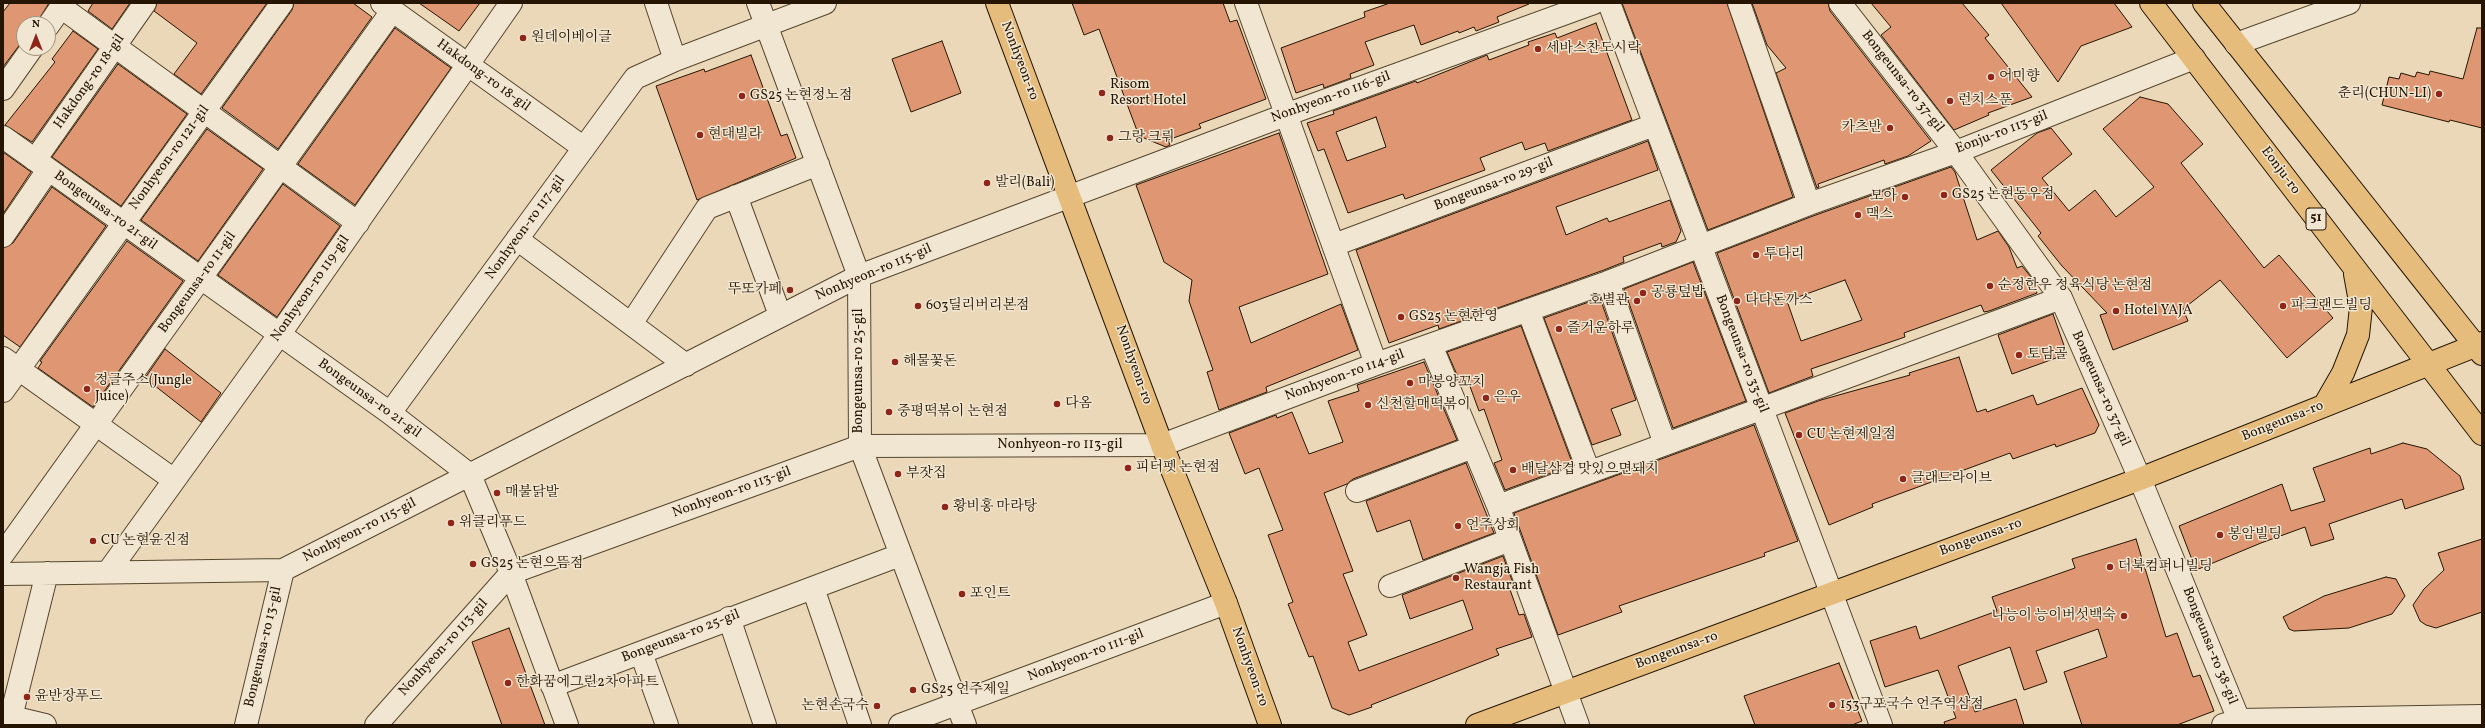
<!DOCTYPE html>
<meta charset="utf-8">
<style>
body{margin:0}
#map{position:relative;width:2485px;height:728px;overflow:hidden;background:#ead8b8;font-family:Vollkorn,serif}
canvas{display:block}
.frame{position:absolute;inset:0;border:4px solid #251500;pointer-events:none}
.north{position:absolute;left:16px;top:16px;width:40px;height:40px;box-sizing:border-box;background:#f1e6d1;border:1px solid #9f927d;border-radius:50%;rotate:0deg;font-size:11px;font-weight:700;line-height:16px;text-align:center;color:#251500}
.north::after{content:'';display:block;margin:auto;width:14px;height:18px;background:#8f2418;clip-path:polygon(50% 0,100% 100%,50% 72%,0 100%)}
</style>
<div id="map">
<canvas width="2485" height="728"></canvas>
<div class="frame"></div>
<div class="north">N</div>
</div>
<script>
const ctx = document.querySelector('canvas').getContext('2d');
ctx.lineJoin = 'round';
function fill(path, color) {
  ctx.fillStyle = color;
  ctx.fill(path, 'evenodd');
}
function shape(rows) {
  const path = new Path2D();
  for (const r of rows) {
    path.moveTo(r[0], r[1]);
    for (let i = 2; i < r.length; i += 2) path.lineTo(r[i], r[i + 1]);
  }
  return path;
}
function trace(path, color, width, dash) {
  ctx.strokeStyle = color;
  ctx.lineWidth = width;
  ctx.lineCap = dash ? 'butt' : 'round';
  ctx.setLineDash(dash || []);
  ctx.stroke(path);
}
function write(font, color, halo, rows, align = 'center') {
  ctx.font = font + ' Vollkorn,"Noto Serif KR",serif';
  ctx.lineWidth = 3;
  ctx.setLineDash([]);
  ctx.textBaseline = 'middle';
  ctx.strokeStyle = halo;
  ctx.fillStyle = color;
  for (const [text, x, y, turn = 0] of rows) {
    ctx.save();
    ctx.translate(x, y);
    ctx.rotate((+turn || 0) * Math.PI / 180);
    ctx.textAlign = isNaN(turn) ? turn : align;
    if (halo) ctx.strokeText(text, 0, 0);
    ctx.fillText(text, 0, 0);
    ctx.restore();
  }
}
const building = shape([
 [10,3,49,3,36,24,24,24,24,39,3,67,3,12,10,3],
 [93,3,130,3,112,29,88,11,93,3],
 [157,3,267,3,201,94,174,74,197,43,154,11,157,3],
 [294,3,353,3,372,17,278,149,222,108,292,10,294,3],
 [419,3,480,3,459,31,419,3],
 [1072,3,1223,3,1230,22,1237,20,1266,99,1199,124,1201,128,1168,140,1170,145,1166,147,1139,136,1099,29,1084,35,1072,3],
 [1390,3,1529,3,1529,4,1497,17,1499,22,1476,31,1474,27,1459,33,1458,31,1421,45,1414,25,1365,42,1374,65,1350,74,1351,78,1324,88,1323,84,1296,93,1281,48,1365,17,1364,12,1390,3],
 [1622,3,1727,3,1793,197,1708,230,1622,3],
 [1752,3,1828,3,1830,11,1931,141,1908,156,1885,164,1884,160,1818,184,1819,187,1817,188,1776,73,1786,68,1767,45,1752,3],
 [1871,3,1962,3,1989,35,1985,38,2032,97,1988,113,1989,115,1954,130,1881,35,1891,27,1871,3],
 [2001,3,2114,3,2132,27,2081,46,2058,82,2001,3],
 [1596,23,1632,120,1548,151,1545,143,1525,150,1522,142,1480,158,1485,170,1405,199,1403,194,1348,213,1324,149,1318,151,1307,123,1334,114,1333,111,1416,81,1417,83,1487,55,1489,60,1529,45,1528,42,1555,33,1557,38,1596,23],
 [1376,117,1386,147,1347,161,1336,132,1376,117],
 [395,28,451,68,355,205,298,164,395,28],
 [2477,28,2482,28,2482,128,2450,120,2449,122,2382,105,2389,77,2399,79,2401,73,2415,77,2417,72,2429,75,2430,71,2463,79,2477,28],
 [73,31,98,49,32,142,5,125,55,62,52,59,73,31],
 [942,41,961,93,911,112,892,59,942,41],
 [751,55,781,136,787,134,796,158,697,200,656,86,704,69,705,72,751,55],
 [118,64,187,114,121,206,52,157,118,64],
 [2140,97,2168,104,2203,144,2181,163,2264,268,2279,255,2333,318,2287,358,2220,280,2183,309,2188,321,2113,350,2100,315,2107,313,2062,266,2038,236,2041,233,1991,170,2037,133,2051,128,2072,154,2042,178,2069,211,2095,190,2116,217,2154,187,2103,129,2140,97],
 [207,129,263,169,198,261,141,220,207,129],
 [1279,133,1328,274,1239,307,1251,343,1341,304,1358,350,1266,387,1267,392,1219,410,1207,372,1213,370,1189,301,1192,280,1164,262,1136,185,1279,133],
 [1648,141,1658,170,1556,207,1566,235,1607,218,1609,222,1670,200,1681,231,1676,242,1662,247,1661,243,1623,257,1624,262,1604,270,1439,329,1438,325,1389,343,1356,250,1648,141],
 [3,152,31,172,3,214,3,152],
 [1951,167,1955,172,1977,240,1998,231,2009,247,2017,268,2022,266,2031,277,2037,293,1989,311,1984,312,1981,305,1904,333,1905,337,1811,369,1813,376,1769,393,1717,253,1813,216,1951,167],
 [1845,280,1862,320,1801,341,1787,301,1845,280],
 [283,184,340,226,277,317,218,275,283,184],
 [52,187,106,226,20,347,3,335,3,248,13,243,52,187],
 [127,241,183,281,93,407,38,368,42,362,40,361,127,241],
 [1693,262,1746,401,1673,428,1624,289,1693,262],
 [1600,298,1636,400,1611,409,1621,435,1592,445,1544,318,1600,298],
 [2053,314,2067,354,2012,374,1998,335,2053,314],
 [1521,326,1573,465,1505,490,1494,463,1502,460,1484,409,1479,411,1468,381,1461,384,1447,352,1521,326],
 [165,349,221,393,201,422,145,378,165,349],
 [1959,357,1977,412,1986,409,1987,412,2033,395,2037,405,2082,388,2099,425,2095,433,2056,447,2055,444,2013,459,2010,453,1872,504,1873,507,1829,525,1785,413,1821,400,1910,375,1909,373,1959,357],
 [1424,362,1457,440,1353,479,1347,484,1324,493,1353,571,1343,574,1367,635,1348,642,1359,671,1473,629,1463,600,1410,619,1402,595,1503,556,1513,583,1508,584,1519,615,1524,614,1532,637,1496,649,1499,655,1371,705,1372,707,1349,715,1332,708,1313,656,1309,657,1288,604,1293,602,1268,535,1283,530,1259,468,1245,474,1229,433,1276,415,1277,418,1292,412,1309,454,1343,442,1328,401,1359,391,1357,385,1424,362],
 [1754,425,1798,541,1764,553,1765,556,1619,606,1622,612,1558,635,1514,513,1754,425],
 [2403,443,2427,449,2460,476,2464,489,2405,509,2402,499,2329,524,2334,539,2311,546,2305,527,2261,543,2196,570,2179,526,2282,484,2291,511,2325,501,2313,468,2370,448,2371,454,2403,443],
 [1466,463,1494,533,1423,560,1410,520,1377,532,1366,501,1466,463],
 [2136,539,2166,637,2177,633,2193,677,2200,675,2214,711,2177,725,2082,725,2064,672,2107,657,2098,629,2036,651,2047,682,2024,690,2010,647,1958,666,1975,712,2016,699,2024,725,1945,725,1944,722,1956,718,1938,670,1885,687,1870,641,1916,626,1920,639,1997,611,1992,597,2075,568,2072,559,2136,539],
 [2482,539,2482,612,2436,628,2426,625,2420,621,2413,605,2424,589,2444,570,2438,553,2482,539],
 [2386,577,2396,579,2405,596,2392,614,2349,628,2294,631,2289,629,2283,617,2324,596,2386,577],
 [509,628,545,725,502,725,472,642,509,628],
 [1839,663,1862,721,1852,725,1755,725,1744,696,1839,663]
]);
fill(building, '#de9772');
trace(building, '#251500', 1);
const minor = shape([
 [382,3,584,148],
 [656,3,675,60],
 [758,3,859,276,860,446,965,725],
 [1246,3,1376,364],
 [1609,3,1881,725],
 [1739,3,1809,204],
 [1840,3,1956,152,2061,298,2140,479,2241,725],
 [61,7,358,223],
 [48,26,64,3],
 [2236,44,2349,3],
 [3,89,32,48],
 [3,137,390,413,470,475,511,573,567,725],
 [35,160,145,3],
 [736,196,780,315],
 [3,236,48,170],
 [517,239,686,365],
 [1334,245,1654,125],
 [1608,282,1665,444],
 [1528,310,1589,472],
 [631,324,707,208,818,164],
 [1431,345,1498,506,1578,725],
 [3,358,174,480],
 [3,391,282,3],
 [390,413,635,78,675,60,825,3],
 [1357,491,1473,447],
 [1498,506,2061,298],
 [3,554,392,11],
 [108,572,279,335,511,3],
 [3,574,283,570,859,276,1288,114,1594,3],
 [1390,586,1510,540],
 [813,588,860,725],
 [729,618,765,725],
 [641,653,667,725],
 [552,686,900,555],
 [3,715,45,725],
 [11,717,47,573],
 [246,725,283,570],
 [376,725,511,573,860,446,1162,445,1376,364,1608,282,1809,204,1956,152,2194,58],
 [900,725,1226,603],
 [2223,725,2239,720,2482,716]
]);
const major = shape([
 [997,3,1162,445,1226,603,1270,725],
 [2151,3,2482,434],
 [2204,3,2482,354],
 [2324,406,2343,373,2358,335,2361,307,2355,274],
 [1477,725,2140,479,2482,343]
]);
trace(minor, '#56462e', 24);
trace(major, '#251500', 24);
trace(minor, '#f1e6d1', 22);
trace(major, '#e5bc7c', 22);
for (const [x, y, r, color] of [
 [523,38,4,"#8f2418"],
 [1538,49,4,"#8f2418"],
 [1991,77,4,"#8f2418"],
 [1102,93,4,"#8f2418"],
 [2439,94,4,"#8f2418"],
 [742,96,4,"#8f2418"],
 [1950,101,4,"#8f2418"],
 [1890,128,4,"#8f2418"],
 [700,135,4,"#8f2418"],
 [1110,138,4,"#8f2418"],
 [987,183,4,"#8f2418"],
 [1944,195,4,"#8f2418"],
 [1905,197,4,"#8f2418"],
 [1858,215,4,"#8f2418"],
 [1756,255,4,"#8f2418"],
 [1990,286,4,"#8f2418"],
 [790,290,4,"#8f2418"],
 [1643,293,4,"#8f2418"],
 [1637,301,4,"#8f2418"],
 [1737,301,4,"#8f2418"],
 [918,306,4,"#8f2418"],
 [2283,306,4,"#8f2418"],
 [2116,311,4,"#8f2418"],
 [1401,317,4,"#8f2418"],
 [1559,329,4,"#8f2418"],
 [2019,355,4,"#8f2418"],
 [895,362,4,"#8f2418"],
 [1410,383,4,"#8f2418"],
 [87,389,4,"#8f2418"],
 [1486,398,4,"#8f2418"],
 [1057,404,4,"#8f2418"],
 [1368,405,4,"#8f2418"],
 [889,412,4,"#8f2418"],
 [1799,435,4,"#8f2418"],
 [1128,468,4,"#8f2418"],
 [1513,470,4,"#8f2418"],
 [898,474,4,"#8f2418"],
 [1903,479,4,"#8f2418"],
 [497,493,4,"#8f2418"],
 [945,507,4,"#8f2418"],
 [451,523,4,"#8f2418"],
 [1458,526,4,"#8f2418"],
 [2220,535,4,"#8f2418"],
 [93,541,4,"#8f2418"],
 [473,564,4,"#8f2418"],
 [2110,567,4,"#8f2418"],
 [1456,578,4,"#8f2418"],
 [962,594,4,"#8f2418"],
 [2124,616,4,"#8f2418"],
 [508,683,4,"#8f2418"],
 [913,690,4,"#8f2418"],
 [27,697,4,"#8f2418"],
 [1832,705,4,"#8f2418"],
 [877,706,4,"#8f2418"]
]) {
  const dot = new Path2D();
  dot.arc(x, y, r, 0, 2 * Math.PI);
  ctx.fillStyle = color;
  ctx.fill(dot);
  trace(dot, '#f1e6d1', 1.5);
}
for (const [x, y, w] of [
 [2316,219,20]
]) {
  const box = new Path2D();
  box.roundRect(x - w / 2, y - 11, w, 22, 3);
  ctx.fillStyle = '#f1e6d1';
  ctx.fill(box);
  trace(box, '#251500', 1);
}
write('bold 13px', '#251500', null, [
 ["51",2316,219]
]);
write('14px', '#251500', '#f1e6d1', [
 ["원데이베이글",531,38],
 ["세바스찬도시락",1546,49],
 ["어미향",1999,77],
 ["Risom",1110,85],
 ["Resort Hotel",1110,101],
 ["춘리(CHUN-LI)",2431,94,"right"],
 ["GS25 논현정노점",750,96],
 ["런치스푼",1958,101],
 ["카츠반",1882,128,"right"],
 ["현대빌라",708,135],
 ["그랑 크뤼",1118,138],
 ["발리(Bali)",995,183],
 ["GS25 논현동우점",1952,195],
 ["모아",1897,197,"right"],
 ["맥스",1866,215],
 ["투다리",1764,255],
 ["순정한우 정육식당 논현점",1998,286],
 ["뚜또카페",782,290,"right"],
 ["공룡덮밥",1651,293],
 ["호별관",1629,301,"right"],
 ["다다돈까스",1745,301],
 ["603딜리버리본점",926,306],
 ["파크랜드빌딩",2291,306],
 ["Hotel YAJA",2124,311],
 ["GS25 논현한영",1409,317],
 ["즐거운하루",1567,329],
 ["토담골",2027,355],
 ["해물꽃돈",903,362],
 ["정글주스(Jungle",95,381],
 ["Juice)",95,397],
 ["마봉양꼬치",1418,383],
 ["은우",1494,398],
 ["다옴",1065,404],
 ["신천할매떡볶이",1376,405],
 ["중평떡볶이 논현점",897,412],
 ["CU 논현제일점",1807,435],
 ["피터펫 논현점",1136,468],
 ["배달삼겹 맛있으면돼지",1521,470],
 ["부잣집",906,474],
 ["글래드라이브",1911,479],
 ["매불닭발",505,493],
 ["황비홍 마라탕",953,507],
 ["위클리푸드",459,523],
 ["언주상회",1466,526],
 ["봉암빌딩",2228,535],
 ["CU 논현윤진점",101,541],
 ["GS25 논현으뜸점",481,564],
 ["더북컴퍼니빌딩",2118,567],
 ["Wangja Fish",1464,570],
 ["Restaurant",1464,586],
 ["포인트",970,594],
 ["나능이 능이버섯백숙",2116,616,"right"],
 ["한화꿈에그린2차아파트",516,683],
 ["GS25 언주제일",921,690],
 ["윤반장푸드",35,697],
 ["153구포국수 언주역삼점",1840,705],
 ["논현손국수",869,706,"right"]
], 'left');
write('14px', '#251500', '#f1e6d1', [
 ["Nonhyeon-ro",1019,61,69],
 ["Hakdong-ro 18-gil",483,76,36],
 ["Hakdong-ro 18-gil",90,82,-55],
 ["Bongeunsa-ro 37-gil",1902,82,52],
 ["Nonhyeon-ro 116-gil",1331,98,-20],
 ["Eonju-ro 113-gil",2002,133,-21],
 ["Nonhyeon-ro 121-gil",170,158,-54],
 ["Eonju-ro",2280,171,53],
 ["Bongeunsa-ro 29-gil",1494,185,-21],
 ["Bongeunsa-ro 21-gil",105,211,36],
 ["Nonhyeon-ro 117-gil",526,228,-54],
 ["Nonhyeon-ro 115-gil",874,273,-23],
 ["Bongeunsa-ro 11-gil",198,283,-54],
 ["Nonhyeon-ro 119-gil",311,289,-55],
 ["Bongeunsa-ro 33-gil",1741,354,69],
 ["Nonhyeon-ro",1133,365,70],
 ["Bongeunsa-ro 25-gil",859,371,-90],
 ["Nonhyeon-ro 114-gil",1345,376,-20],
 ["Bongeunsa-ro 37-gil",2100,389,66],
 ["Bongeunsa-ro 21-gil",369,399,36],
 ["Bongeunsa-ro",2283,422,-22],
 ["Nonhyeon-ro 113-gil",1060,445],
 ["Nonhyeon-ro 113-gil",732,493,-20],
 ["Nonhyeon-ro 115-gil",360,531,-27],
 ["Bongeunsa-ro",1981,538,-20],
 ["Bongeunsa-ro 25-gil",681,637,-21],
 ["Bongeunsa-ro 38-gil",2209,646,68],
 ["Bongeunsa-ro 13-gil",264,647,-77],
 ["Nonhyeon-ro 113-gil",444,648,-48],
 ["Bongeunsa-ro",1677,651,-20],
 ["Nonhyeon-ro 111-gil",1086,656,-21],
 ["Nonhyeon-ro",1249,667,70]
]);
</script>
